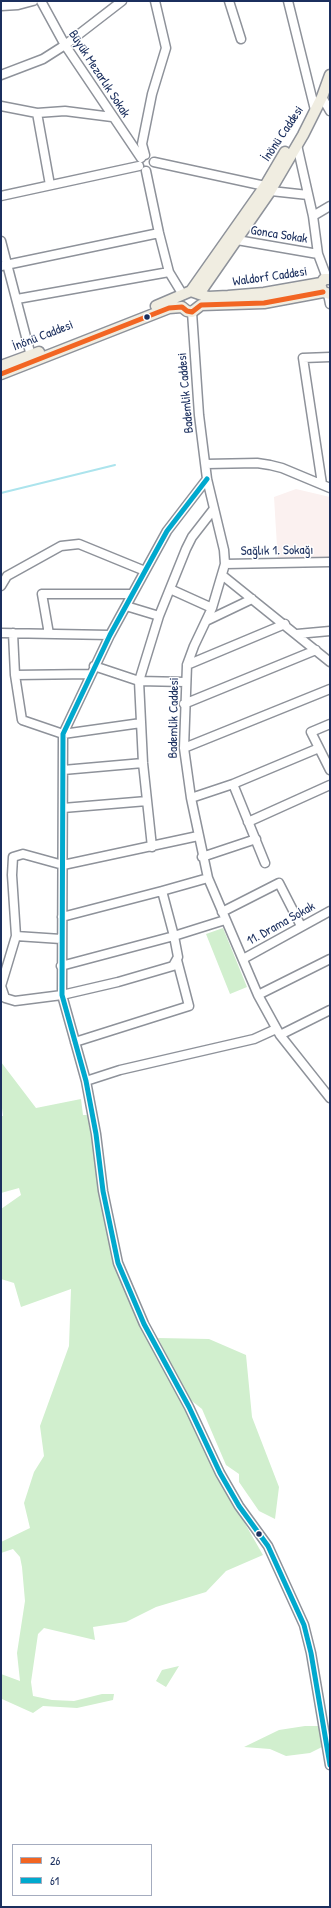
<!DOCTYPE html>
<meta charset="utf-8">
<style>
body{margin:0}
#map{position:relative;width:331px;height:1908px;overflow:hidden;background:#fff;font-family:"Patrick Hand",sans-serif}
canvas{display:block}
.frame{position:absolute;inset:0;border:2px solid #1b2f5e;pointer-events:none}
.legend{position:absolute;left:12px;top:1844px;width:140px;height:52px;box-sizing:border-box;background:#fff;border:1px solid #a4acbf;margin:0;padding:5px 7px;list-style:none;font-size:12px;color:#1b2f5e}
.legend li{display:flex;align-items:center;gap:8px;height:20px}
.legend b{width:20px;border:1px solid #a4acbf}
</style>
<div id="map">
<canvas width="331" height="1908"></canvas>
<div class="frame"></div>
<ul class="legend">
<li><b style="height:5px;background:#f26522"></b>26</li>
<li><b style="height:5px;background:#00a9ce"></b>61</li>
</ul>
</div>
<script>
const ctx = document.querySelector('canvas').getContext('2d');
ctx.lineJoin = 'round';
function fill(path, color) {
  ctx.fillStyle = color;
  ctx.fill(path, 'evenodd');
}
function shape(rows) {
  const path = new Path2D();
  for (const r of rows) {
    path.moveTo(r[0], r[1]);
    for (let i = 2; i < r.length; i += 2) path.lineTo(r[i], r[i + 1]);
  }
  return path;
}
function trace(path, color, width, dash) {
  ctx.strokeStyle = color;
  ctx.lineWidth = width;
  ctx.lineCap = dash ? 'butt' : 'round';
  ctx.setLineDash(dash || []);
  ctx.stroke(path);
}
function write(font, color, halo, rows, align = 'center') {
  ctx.font = font + ' "Patrick Hand",sans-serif';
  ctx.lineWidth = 3;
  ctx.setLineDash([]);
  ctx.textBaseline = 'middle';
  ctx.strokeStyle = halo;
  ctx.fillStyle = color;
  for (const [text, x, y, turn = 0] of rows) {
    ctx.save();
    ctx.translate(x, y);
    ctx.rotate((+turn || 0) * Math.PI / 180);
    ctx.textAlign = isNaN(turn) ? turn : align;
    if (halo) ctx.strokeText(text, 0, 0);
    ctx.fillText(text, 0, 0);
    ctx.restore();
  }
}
fill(shape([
 [296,489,330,497,330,562,278,563,274,497]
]), '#fbf1f0');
fill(shape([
 [223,928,247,987,230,994,206,934],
 [1,1062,36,1108,81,1099,83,1115,88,1115,101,1203,111,1253,129,1300,180,1395,224,1487,263,1555,226,1571,206,1592,156,1607,126,1622,93,1627,95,1640,44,1628,38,1634,31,1682,33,1696,52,1700,74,1701,102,1694,114,1694,113,1700,77,1708,43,1706,33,1713,2,1699,1,1674,20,1681,17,1653,25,1601,22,1567,20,1557,13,1549,1,1553,1,1542,30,1528,24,1503,34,1472,44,1456,40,1426,69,1346,71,1289,21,1307,14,1283,1,1279,1,1209,21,1195,19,1188,1,1193,1,1116,3,1116,1,1100],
 [158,1338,209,1339,246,1355,252,1417,279,1487,275,1519,259,1511,239,1482,239,1474,226,1465,202,1409,188,1398],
 [179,1666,166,1687,156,1681,162,1670],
 [305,1726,321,1726,324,1746,310,1753,286,1756,270,1749,244,1747,279,1730]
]), '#d1efce');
trace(shape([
 [1,493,115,465]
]), '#ace4ed', 2);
const minor = shape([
 [41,1,65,45,141,158],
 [229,1,241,39],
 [288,1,315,110],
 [1,6,18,5,33,1],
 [1,75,43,59,65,45,122,1],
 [322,97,330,111],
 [1,106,37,113,65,111,112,117],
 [37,113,50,185],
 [297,145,313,216,318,254,327,278],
 [145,155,142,144,152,94,166,48,155,1],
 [154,162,265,186],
 [146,171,159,233,169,272,183,295],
 [271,191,308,195],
 [1,196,139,166],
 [313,216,330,206],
 [237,240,318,254],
 [1,241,31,356],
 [1,266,159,233],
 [328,294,330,304],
 [17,299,169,272],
 [192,312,199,415,207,479,224,550,225,564,212,608,194,646,187,665,184,748,191,798,208,878,258,995,280,1035,330,1098],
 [206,464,257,463,270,465,282,468,330,488],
 [207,479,167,531,110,635,63,734,62,995,86,1081,96,1134,103,1191,118,1263,144,1324,189,1407,220,1473,239,1506,268,1546,304,1625,311,1653,330,1765],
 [322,484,303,358,330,357],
 [225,564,330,562],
 [222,575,330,662],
 [1,586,7,576,61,546,79,544,145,571],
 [170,589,212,608],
 [126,606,159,616],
 [206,621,252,599],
 [1,633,110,635],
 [13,633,15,675,22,720,63,734,141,723],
 [49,634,42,594,132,594],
 [297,634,330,631],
 [187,665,285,624],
 [94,666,139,681,185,682],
 [15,675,91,674],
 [184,704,316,650],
 [330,724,311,732,330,770],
 [184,748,330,689],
 [63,770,143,763],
 [233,784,265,863],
 [191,798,233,784,319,748],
 [63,808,147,801],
 [248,822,330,785],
 [152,847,143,763,139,681,159,616,186,549,192,537,213,510],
 [202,857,256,839],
 [162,891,174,936,178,957,173,966,118,982,62,995,15,1001,5,998,1,986,16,936,12,875,13,857,23,854,63,865,198,836],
 [222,912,279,883,301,926],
 [62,917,162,891,208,878],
 [16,936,61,939],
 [243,959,330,911],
 [61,966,174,936,225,920],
 [258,995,330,959],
 [280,1035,330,1010],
 [75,1042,189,1006,177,960],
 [86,1081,120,1070,254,1039,276,1029]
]);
const major = shape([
 [330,279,324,279,320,285,323,292,330,294],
 [191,291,265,186,285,152],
 [199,294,269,193,303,135,322,97,330,75],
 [156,306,191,291,208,297,228,296,264,293,321,283],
 [1,366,39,352],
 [1,374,169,308,182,307,187,311,192,312,201,305,264,303,323,292]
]);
trace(minor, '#8e929a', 11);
trace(major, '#8e929a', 13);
trace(minor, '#fff', 8);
trace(major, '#f0ede1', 10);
trace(shape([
 [1,374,169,308,182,307,187,311,192,312,201,305,264,303,323,292]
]), '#f26522', 5);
trace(shape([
 [207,479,167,531,110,635,63,734,62,995,86,1081,96,1134,103,1191,118,1263,144,1324,189,1407,220,1473,239,1506,268,1546,304,1625,311,1653,330,1765]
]), '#00a9ce', 5);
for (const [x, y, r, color] of [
 [147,317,3.5,"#1b2f5e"],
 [259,1534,3.5,"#1b2f5e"]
]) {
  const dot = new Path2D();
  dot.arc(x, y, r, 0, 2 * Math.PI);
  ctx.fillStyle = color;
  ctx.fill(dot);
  trace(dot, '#fff', 1.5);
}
write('13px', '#1b2f5e', '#fff', [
 ["Büyük Mezarlık Sokak",99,74,57],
 ["İnönü Caddesi",283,134,-56],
 ["Gonca Sokak",279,235,9],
 ["Waldorf Caddesi",270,277,-8],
 ["İnönü Caddesi",43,336,-21],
 ["Bademlik Caddesi",186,393,-95],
 ["Sağlık 1. Sokağı",277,551,-1],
 ["Bademlik Caddesi",174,718,-89],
 ["11. Drama Sokak",281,924,-29]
]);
</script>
